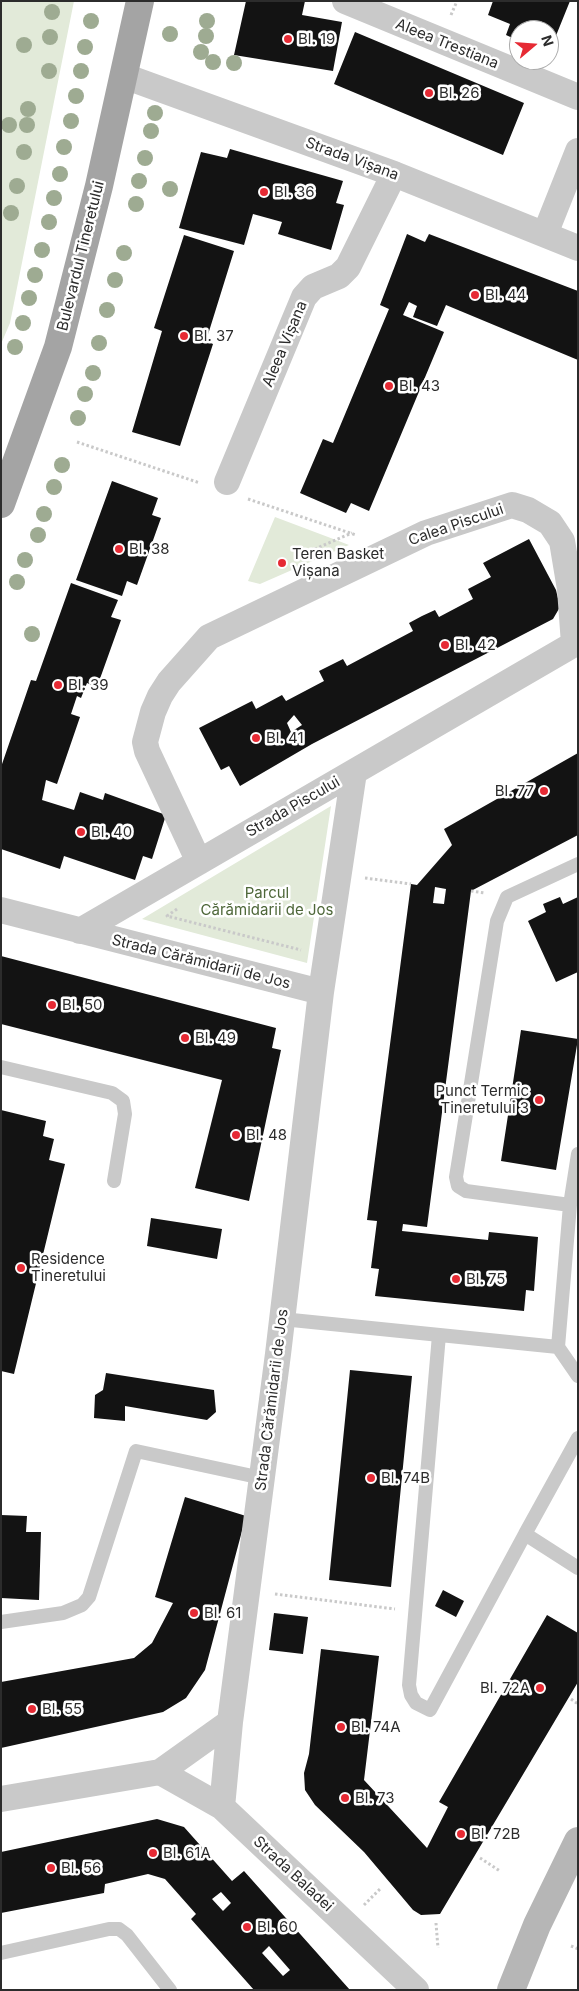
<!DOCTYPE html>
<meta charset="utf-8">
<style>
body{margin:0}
#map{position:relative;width:579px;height:1991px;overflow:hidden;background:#fff;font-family:Inter,sans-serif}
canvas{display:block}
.frame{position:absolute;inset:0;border:2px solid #2c2c2c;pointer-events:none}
.north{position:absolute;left:509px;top:20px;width:50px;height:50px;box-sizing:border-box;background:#fff;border:1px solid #ababab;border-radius:50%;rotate:72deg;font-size:14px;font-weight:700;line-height:20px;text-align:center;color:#2c2c2c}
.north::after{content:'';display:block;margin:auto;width:18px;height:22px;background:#e62a34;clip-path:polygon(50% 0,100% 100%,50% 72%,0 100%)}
</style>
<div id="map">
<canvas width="579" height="1991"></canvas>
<div class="frame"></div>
<div class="north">N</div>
</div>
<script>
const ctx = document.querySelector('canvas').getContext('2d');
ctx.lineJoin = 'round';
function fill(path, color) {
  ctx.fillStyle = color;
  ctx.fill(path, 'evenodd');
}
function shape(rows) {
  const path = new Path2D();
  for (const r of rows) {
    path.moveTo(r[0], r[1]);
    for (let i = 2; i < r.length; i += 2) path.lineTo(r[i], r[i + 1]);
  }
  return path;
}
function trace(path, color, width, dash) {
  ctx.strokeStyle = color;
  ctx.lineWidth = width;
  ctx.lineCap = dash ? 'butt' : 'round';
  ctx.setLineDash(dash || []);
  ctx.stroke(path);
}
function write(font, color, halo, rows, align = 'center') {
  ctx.font = font + ' Inter,sans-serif';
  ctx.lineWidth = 5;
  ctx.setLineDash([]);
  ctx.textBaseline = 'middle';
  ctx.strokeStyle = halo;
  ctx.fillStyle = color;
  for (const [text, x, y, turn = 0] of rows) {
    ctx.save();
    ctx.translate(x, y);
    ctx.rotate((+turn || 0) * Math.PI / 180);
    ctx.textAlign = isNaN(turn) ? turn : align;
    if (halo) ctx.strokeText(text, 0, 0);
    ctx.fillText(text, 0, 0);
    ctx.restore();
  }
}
fill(shape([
 [1,1,74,1,10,323,1,344],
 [275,517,336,540,349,545,260,584,248,581],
 [331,806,307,963,142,919]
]), '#e2ead9');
fill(shape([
 [246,1,305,1,302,15,342,22,333,71,234,55],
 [493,1,570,1,549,53,549,30,519,30,519,41,506,35,510,24,488,15],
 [355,32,524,103,503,155,334,84],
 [230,149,343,181,336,203,344,205,331,250,278,234,282,222,253,214,244,245,179,228,201,152,227,158],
 [407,234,425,242,429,234,578,291,578,360,446,305,437,326,413,317,417,306,409,302,403,315,444,332,369,511,351,503,346,513,300,493,323,439,333,443,389,309,380,305],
 [184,235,234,251,206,341,213,344,180,446,132,432,162,331,154,328],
 [112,481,158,498,152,515,161,518,137,585,127,581,122,596,76,580],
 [529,539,556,590,560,607,553,619,312,744,240,786,229,766,221,770,199,728,252,701,256,709,282,695,286,701,324,681,319,671,343,659,347,666,413,631,409,623,422,616,435,610,439,617,473,599,468,589,491,577,483,563],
 [294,715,302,725,291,732,287,723],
 [71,583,118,600,111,617,121,620,97,687,87,683,81,698,77,696,71,714,80,717,57,784,46,780,42,800,74,810,80,792,103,800,105,793,166,815,152,859,143,856,135,880,64,856,60,869,1,849,1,767,31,680,36,681],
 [578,753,578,835,471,891,427,1227,403,1224,402,1231,488,1240,489,1232,538,1237,534,1291,526,1290,524,1311,375,1296,379,1269,371,1268,377,1221,367,1220,411,884,417,885,452,845,444,829],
 [435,887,446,889,444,904,433,903],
 [560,897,563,904,578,897,578,972,556,982,528,921,546,912,543,904],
 [1,956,276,1028,272,1048,281,1050,249,1201,195,1188,222,1080,1,1024],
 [521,1030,578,1039,556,1170,501,1161],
 [1,1110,46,1121,43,1136,54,1139,49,1160,65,1164,14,1374,1,1371],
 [151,1218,222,1229,217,1259,147,1246],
 [350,1370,412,1376,391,1587,329,1580],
 [106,1373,214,1390,216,1412,207,1420,125,1406,125,1421,94,1418,95,1395,103,1390],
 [185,1497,246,1516,205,1670,186,1698,163,1712,1,1748,1,1682,134,1658,152,1643,173,1603,155,1597],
 [1,1515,27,1516,26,1532,41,1532,39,1600,1,1598],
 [443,1590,464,1601,456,1617,435,1606],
 [274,1613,308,1617,303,1654,269,1650],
 [547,1615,578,1633,578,1682,440,1914,421,1915,413,1910,364,1852,315,1805,305,1790,304,1773,309,1754,321,1649,379,1656,364,1780,427,1848,448,1807,439,1802],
 [157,1819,184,1827,232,1881,244,1871,350,1990,254,1990,191,1919,196,1914,165,1879,148,1874,105,1884,104,1893,1,1913,1,1852],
 [221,1892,231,1903,223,1911,212,1899],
 [269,1946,290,1970,283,1976,262,1953]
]), '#131313');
trace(shape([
 [451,15,457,1],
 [77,442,200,483],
 [248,499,356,535],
 [310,551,352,533],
 [365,878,411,884],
 [471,891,485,893],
 [177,909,167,916,301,950],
 [275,1594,395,1609],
 [571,1699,578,1704],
 [480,1858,500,1871],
 [364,1905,380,1889],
 [436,1923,438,1948],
 [571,1946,578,1949]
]), '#c9c9c9', 3, [2.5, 2.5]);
trace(shape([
 [1,1067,112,1093,123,1101,125,1114,114,1181],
 [570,1205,466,1191,458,1186,456,1177,497,921,507,897,578,864],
 [282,1319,558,1347,578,1376],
 [439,1335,409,1685,411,1695,416,1703,430,1710,525,1534],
 [558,1347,570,1205,578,1154],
 [578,1438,525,1534,578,1568],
 [1,1622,63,1613,82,1605,89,1597,136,1451,262,1478],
 [1,1953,109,1929,119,1929,127,1935,170,1990]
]), '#c9c9c9', 14);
trace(shape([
 [345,1,578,97],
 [124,76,394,174,578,248],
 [545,234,578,151],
 [227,482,304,297,313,287,339,276,348,267,394,174],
 [199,862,147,751,145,742,153,712,160,696,169,682,209,637,426,533,512,505,528,510,550,523,562,541,570,589,574,644],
 [1,910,321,992],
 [80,931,574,644,578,644],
 [160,1772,222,1807,416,1990],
 [1,1799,160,1772,230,1722],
 [222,1807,230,1722,278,1354,321,992,354,772]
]), '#c9c9c9', 26);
trace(shape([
 [511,1990,537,1925,578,1841]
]), '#b6b6b6', 28);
trace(shape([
 [1,504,58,347,99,186,140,1]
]), '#a4a4a4', 28);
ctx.fillStyle = '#9eab92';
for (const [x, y] of [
 [52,12],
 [91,21],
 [207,21],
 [170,34],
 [206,36],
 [50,37],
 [24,45],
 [85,47],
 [201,52],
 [213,62],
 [234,63],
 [49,71],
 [81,71],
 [76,96],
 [28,109],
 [155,113],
 [71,121],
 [9,125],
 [27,125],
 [151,131],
 [64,147],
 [24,152],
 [145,158],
 [60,174],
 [139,181],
 [17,186],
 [170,189],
 [54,198],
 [136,204],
 [11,213],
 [49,222],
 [42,250],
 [124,253],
 [35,275],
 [115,280],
 [29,298],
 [107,310],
 [23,323],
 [99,343],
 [15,347],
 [93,373],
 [85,394],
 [78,418],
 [62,465],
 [54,487],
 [44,514],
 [38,535],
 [25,560],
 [17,582],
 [32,634]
]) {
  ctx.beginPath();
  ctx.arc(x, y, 8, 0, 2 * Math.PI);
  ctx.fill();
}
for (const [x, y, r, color] of [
 [288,39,5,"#e62a34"],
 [429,93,5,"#e62a34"],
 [264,192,5,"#e62a34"],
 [475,295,5,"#e62a34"],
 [184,336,5,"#e62a34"],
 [389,386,5,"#e62a34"],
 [119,549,5,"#e62a34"],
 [282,563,5,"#e62a34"],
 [445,645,5,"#e62a34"],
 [58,685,5,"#e62a34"],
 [256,738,5,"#e62a34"],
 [544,791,5,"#e62a34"],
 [81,832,5,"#e62a34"],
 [52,1005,5,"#e62a34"],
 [185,1038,5,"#e62a34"],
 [539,1100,5,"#e62a34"],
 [236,1135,5,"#e62a34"],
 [21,1268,5,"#e62a34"],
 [456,1279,5,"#e62a34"],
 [371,1478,5,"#e62a34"],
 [194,1613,5,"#e62a34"],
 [540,1688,5,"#e62a34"],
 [32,1709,5,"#e62a34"],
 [341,1727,5,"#e62a34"],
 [345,1798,5,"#e62a34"],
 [461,1834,5,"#e62a34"],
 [153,1853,5,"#e62a34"],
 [51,1868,5,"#e62a34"],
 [247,1927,5,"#e62a34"]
]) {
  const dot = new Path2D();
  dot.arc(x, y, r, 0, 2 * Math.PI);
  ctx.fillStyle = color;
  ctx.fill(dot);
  trace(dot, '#fff', 2);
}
write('15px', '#2c2c2c', '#fff', [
 ["Bl. 19",298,39],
 ["Bl. 26",439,93],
 ["Bl. 36",274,192],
 ["Bl. 44",485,295],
 ["Bl. 37",194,336],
 ["Bl. 43",399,386],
 ["Bl. 38",129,549],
 ["Teren Basket",292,554],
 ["Vișana",292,571],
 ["Bl. 42",455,645],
 ["Bl. 39",68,685],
 ["Bl. 41",266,738],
 ["Bl. 77",534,791,"right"],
 ["Bl. 40",91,832],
 ["Bl. 50",62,1005],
 ["Bl. 49",195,1038],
 ["Punct Termic",529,1091,"right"],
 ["Tineretului 3",529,1108,"right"],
 ["Bl. 48",246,1135],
 ["Residence",31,1259],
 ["Tineretului",31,1276],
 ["Bl. 75",466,1279],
 ["Bl. 74B",381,1478],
 ["Bl. 61",204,1613],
 ["Bl. 72A",530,1688,"right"],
 ["Bl. 55",42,1709],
 ["Bl. 74A",351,1727],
 ["Bl. 73",355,1798],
 ["Bl. 72B",471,1834],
 ["Bl. 61A",163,1853],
 ["Bl. 56",61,1868],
 ["Bl. 60",257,1927]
], 'left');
write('15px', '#2c2c2c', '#fff', [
 ["Aleea Trestiana",447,44,22],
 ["Strada Vișana",352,159,20],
 ["Bulevardul Tineretului",81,256,-76],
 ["Aleea Vișana",285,344,-67],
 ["Calea Piscului",456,525,-19],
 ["Strada Piscului",293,807,-30],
 ["Strada Cărămidarii de Jos",201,962,14],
 ["Strada Cărămidarii de Jos",272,1400,-83],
 ["Strada Baladei",293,1874,43]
]);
write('15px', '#4e6739', '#fff', [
 ["Parcul",267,893],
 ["Cărămidarii de Jos",267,910]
]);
</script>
